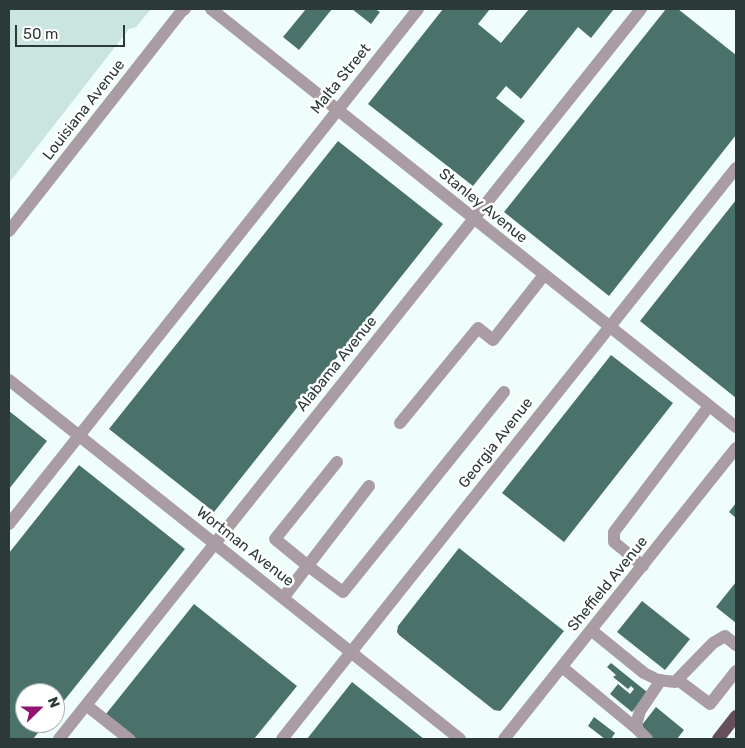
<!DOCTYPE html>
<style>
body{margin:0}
#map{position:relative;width:745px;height:748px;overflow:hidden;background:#effefb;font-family:Rubik,sans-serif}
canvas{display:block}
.frame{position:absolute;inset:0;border:10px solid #2b3a37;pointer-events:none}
.north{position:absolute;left:15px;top:683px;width:50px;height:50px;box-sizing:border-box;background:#fff;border:1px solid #aab0af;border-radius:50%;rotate:68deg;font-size:14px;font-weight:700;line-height:20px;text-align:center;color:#2b3a37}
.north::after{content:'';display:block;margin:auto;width:18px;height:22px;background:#921470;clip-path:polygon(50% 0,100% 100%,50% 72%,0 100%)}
.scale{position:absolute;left:15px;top:25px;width:110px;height:22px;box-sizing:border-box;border:2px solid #2b3a37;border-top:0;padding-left:6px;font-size:15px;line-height:18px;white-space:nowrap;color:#2b3a37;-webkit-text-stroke:4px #fff;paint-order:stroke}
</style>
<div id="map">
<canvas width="745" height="748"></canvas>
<div class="frame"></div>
<div class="north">N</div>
<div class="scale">50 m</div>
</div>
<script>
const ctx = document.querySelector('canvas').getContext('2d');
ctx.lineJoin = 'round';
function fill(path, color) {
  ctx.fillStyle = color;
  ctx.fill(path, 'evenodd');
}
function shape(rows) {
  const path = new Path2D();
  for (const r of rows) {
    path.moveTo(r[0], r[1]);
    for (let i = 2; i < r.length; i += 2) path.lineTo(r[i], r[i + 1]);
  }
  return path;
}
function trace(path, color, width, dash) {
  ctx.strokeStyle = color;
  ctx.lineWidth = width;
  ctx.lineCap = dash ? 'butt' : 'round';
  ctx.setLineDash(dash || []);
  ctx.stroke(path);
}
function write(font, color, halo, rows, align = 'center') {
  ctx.font = font + ' Rubik,sans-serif';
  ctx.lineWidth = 5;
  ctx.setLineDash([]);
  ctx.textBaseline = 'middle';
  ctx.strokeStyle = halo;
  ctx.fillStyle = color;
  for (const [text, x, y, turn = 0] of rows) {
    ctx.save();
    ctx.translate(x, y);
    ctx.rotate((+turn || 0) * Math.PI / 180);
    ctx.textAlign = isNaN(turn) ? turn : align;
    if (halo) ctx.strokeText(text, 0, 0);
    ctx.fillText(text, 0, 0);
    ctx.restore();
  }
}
fill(shape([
 [9,9,151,9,136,27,129,29,9,183]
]), '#cae4df');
fill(shape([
 [306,9,332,9,299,50,283,37],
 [352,9,375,9,380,12,371,24],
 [443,9,490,9,478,24,501,43,529,9,614,9,591,38,578,27,521,99,506,86,496,98,525,121,473,186,368,104],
 [666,9,678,9,736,55,736,135,609,296,504,212],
 [338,141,443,224,214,512,109,429],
 [736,200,736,398,640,321],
 [611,355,673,403,564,542,502,493],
 [9,411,47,441,9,489],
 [79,465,185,549,55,712,55,693,25,693,25,723,46,723,33,739,9,739,9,553],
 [736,503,736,518,729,512],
 [459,548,564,631,502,709,500,711,494,710,399,635,397,632,398,626],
 [736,582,736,623,716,607],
 [642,601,690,639,665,670,617,632],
 [194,604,297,686,254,739,137,739,106,714],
 [611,663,647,692,644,697,632,712,610,694,618,684,630,694,634,689,631,686,628,689,613,677,616,675,607,667],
 [352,682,424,739,307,739],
 [656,707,684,730,677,739,650,739,638,730],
 [594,717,615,733,611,739,605,739,588,726]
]), '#4a716a');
trace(shape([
 [211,9,736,427],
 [9,231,181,12,185,9],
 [9,380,460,739],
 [400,423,478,328,493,340,544,275],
 [337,462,275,539,308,566,343,592,504,392],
 [9,524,418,9],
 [643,566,614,542,614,532,709,406],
 [283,598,369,486],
 [591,630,644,673,658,680,675,682,713,643,725,636,736,645],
 [562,667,637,729],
 [678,680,710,704,736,671],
 [86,705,129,739],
 [59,739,641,9],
 [282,739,736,168],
 [504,739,736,448],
 [647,739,637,729,637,721,640,711,661,680]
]), '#a99ca3', 12);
trace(shape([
 [718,739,736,716]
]), '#654f5c', 12);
write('15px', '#2b3a37', '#fff', [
 ["Malta Street",341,79,-51],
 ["Louisiana Avenue",84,110,-52],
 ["Stanley Avenue",483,206,39],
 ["Alabama Avenue",337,364,-51],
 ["Georgia Avenue",496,443,-52],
 ["Wortman Avenue",245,547,38],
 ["Sheffield Avenue",608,584,-51]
]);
</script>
